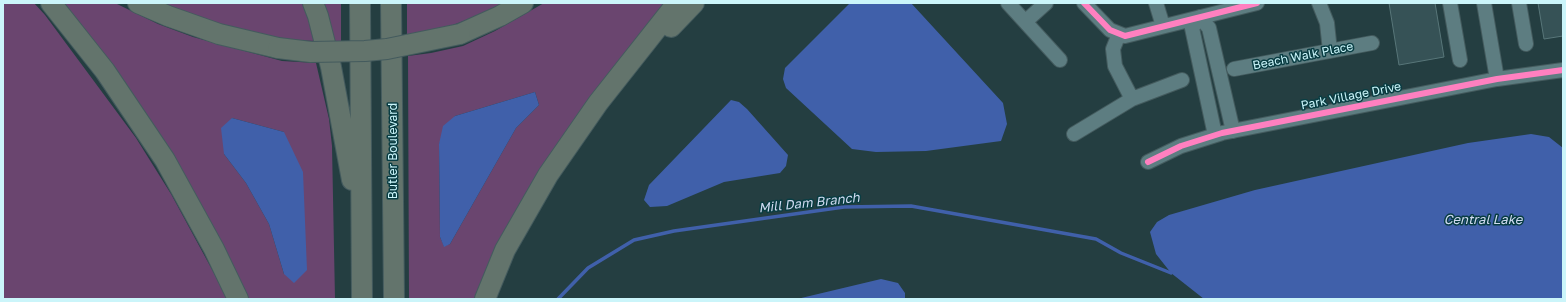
<!DOCTYPE html>
<style>
body{margin:0}
#map{position:relative;width:1566px;height:302px;overflow:hidden;background:#243e41;font-family:"Golos Text",sans-serif}
canvas{display:block}
.frame{position:absolute;inset:0;border:4px solid #cbf5fa;pointer-events:none}
</style>
<div id="map">
<canvas width="1566" height="302"></canvas>
<div class="frame"></div>
</div>
<script>
const ctx = document.querySelector('canvas').getContext('2d');
ctx.lineJoin = 'round';
function fill(path, color) {
  ctx.fillStyle = color;
  ctx.fill(path, 'evenodd');
}
function shape(rows) {
  const path = new Path2D();
  for (const r of rows) {
    path.moveTo(r[0], r[1]);
    for (let i = 2; i < r.length; i += 2) path.lineTo(r[i], r[i + 1]);
  }
  return path;
}
function trace(path, color, width, dash) {
  ctx.strokeStyle = color;
  ctx.lineWidth = width;
  ctx.lineCap = dash ? 'butt' : 'round';
  ctx.setLineDash(dash || []);
  ctx.stroke(path);
}
function write(font, color, halo, rows, align = 'center') {
  ctx.font = font + ' "Golos Text",sans-serif';
  ctx.lineWidth = 3;
  ctx.setLineDash([]);
  ctx.textBaseline = 'middle';
  ctx.strokeStyle = halo;
  ctx.fillStyle = color;
  for (const [text, x, y, turn = 0] of rows) {
    ctx.save();
    ctx.translate(x, y);
    ctx.rotate((+turn || 0) * Math.PI / 180);
    ctx.textAlign = isNaN(turn) ? turn : align;
    if (halo) ctx.strokeText(text, 0, 0);
    ctx.fillText(text, 0, 0);
    ctx.restore();
  }
}
fill(shape([
 [3,3,34,3,45,15,136,138,171,194,228,299,3,299],
 [59,3,115,3,158,24,193,37,282,61,316,63,329,119,332,146,335,299,244,299],
 [232,118,284,132,284,274,269,224,246,183,224,154],
 [159,3,304,3,317,41,286,40,258,35,200,19],
 [319,3,341,3,341,41,331,41],
 [407,3,504,3,474,17,445,28,407,36],
 [544,3,672,3,475,299,409,299,408,56,431,53,463,46,495,31],
 [535,92,539,105,516,128,450,244,444,246,440,237,439,144,455,116]
]), '#6a456f');
fill(shape([
 [850,3,911,3,1003,103,1007,124,1001,141,926,151,876,152,852,149,786,88,783,79,785,68],
 [535,92,539,105,516,128,450,244,444,247,440,237,439,144,443,126,455,116],
 [731,100,739,102,747,109,788,155,786,166,780,173,724,182,667,206,650,207,644,200,649,185],
 [232,118,284,132,303,172,307,270,294,283,284,274,269,224,246,183,224,154,221,128],
 [1531,134,1549,137,1563,148,1563,299,1204,299,1171,273,1156,254,1150,232,1157,222,1169,215,1255,190,1468,143],
 [881,279,898,283,905,293,905,299,797,299]
]), '#4060aa');
trace(shape([
 [558,299,588,268,634,240,674,231,844,207,911,206,1096,239,1121,253,1171,273]
]), '#4060aa', 3.5);
const building = shape([
 [1389,3,1435,3,1444,57,1399,65,1389,3],
 [1538,3,1563,3,1563,36,1544,39,1538,3]
]);
fill(building, '#365256');
trace(building, '#587679', 1);
const minor = shape([
 [1008,3,1060,60],
 [1084,3,1110,30,1125,36,1257,3],
 [1156,3,1163,26],
 [1319,3,1327,23,1330,51],
 [1450,3,1460,60],
 [1484,3,1497,79],
 [1519,3,1526,44],
 [1200,17,1192,28,1215,135],
 [1200,17,1209,28,1233,131],
 [1026,21,1046,3],
 [1119,34,1113,49,1115,66,1132,99],
 [1234,69,1372,43],
 [1074,134,1132,99,1182,80],
 [1148,162,1181,146,1222,133,1497,79,1563,70]
]);
const highway = shape([
 [51,3,105,71,165,160,214,249,238,299],
 [138,3,168,16,219,34,278,48],
 [313,3,318,16,331,67,352,180],
 [360,3,362,299],
 [391,3,394,299],
 [671,27,694,3],
 [460,34,500,16,523,3],
 [485,299,505,250,548,175,598,103,677,3]
]);
trace(minor, '#445b5e', 16);
trace(highway, '#445b5e', 22);
trace(minor, '#5d7d81', 14);
trace(highway, '#63746c', 20);
const highwayBridge = shape([
 [278,48,311,52,365,51,387,49,460,34]
]);
trace(highwayBridge, '#445b5e', 22, []);
trace(highwayBridge, '#63746c', 20);
trace(shape([
 [1084,3,1110,30,1125,36,1257,3],
 [1148,162,1181,146,1222,133,1497,79,1563,70]
]), '#ff80c0', 6);
write('12px', '#cbf5fa', '#093d43', [
 ["Beach Walk Place",1303,56,-11],
 ["Park Village Drive",1351,96,-11],
 ["Butler Boulevard",393,151,-90]
]);
write('italic 13px', '#d0dbf1', '#093d43', [
 ["Mill Dam Branch",809,203,-6],
 ["Central Lake",1483,220]
]);
</script>
